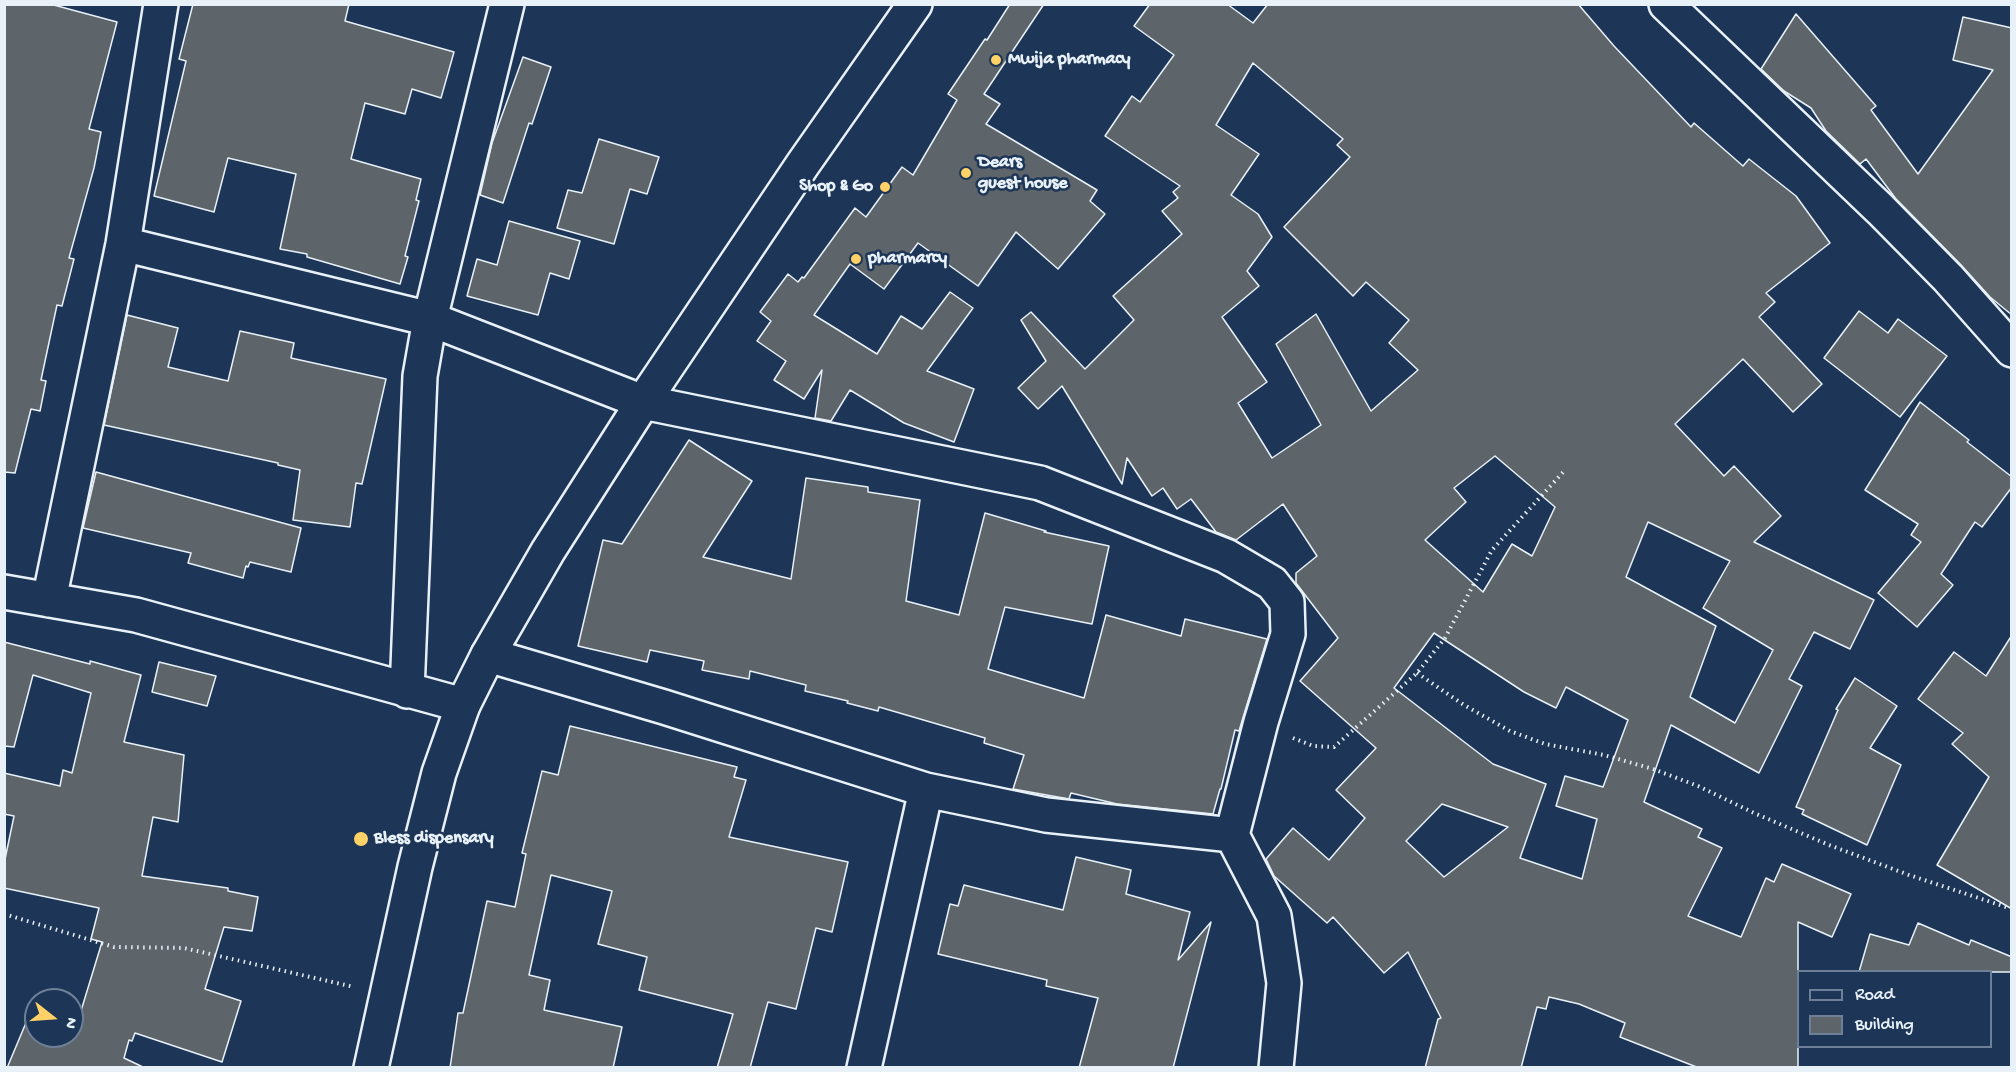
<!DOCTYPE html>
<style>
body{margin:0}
#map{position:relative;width:2016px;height:1072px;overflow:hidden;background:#1d3557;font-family:"Gochi Hand",sans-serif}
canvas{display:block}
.frame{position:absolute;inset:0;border:6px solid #e8f1f8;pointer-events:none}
.legend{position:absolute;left:1797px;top:970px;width:195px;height:78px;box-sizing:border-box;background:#1d3557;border:2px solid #6e8097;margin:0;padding:8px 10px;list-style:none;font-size:18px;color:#e8f1f8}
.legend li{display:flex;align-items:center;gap:12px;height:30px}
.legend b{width:30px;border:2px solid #6e8097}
.north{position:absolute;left:24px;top:988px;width:60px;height:60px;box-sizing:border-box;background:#1d3557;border:2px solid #6e8097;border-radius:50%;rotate:107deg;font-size:16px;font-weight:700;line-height:24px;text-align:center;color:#e8f1f8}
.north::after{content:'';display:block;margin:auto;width:21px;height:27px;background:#ffd166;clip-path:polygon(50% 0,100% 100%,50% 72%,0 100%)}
</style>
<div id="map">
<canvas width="2016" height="1072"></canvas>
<div class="frame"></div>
<ul class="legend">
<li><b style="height:8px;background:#1d3557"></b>Road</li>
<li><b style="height:16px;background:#5e656a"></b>Building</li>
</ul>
<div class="north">N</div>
</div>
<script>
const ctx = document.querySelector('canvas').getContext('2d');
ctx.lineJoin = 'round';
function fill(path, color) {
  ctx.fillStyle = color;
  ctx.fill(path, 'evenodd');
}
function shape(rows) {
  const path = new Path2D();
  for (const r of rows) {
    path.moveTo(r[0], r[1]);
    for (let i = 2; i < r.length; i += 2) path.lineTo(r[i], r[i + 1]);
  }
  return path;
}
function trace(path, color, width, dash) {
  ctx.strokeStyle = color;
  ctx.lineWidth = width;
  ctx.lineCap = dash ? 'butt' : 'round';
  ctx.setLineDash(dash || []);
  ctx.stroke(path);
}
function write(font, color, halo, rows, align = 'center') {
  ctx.font = font + ' "Gochi Hand",sans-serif';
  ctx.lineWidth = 5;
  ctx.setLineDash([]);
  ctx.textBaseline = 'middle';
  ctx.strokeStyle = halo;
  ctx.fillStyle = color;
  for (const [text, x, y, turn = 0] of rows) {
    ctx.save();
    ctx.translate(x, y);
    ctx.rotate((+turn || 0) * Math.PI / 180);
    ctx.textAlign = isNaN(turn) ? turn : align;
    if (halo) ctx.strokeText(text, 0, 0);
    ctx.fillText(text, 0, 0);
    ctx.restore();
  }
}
const building = shape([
 [4,4,50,4,117,22,89,129,101,132,94,168,69,258,74,259,62,306,57,305,41,380,46,381,40,411,31,409,15,473,4,472,4,4],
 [193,4,349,4,345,21,454,52,441,98,412,89,405,114,365,103,351,159,421,179,416,200,419,201,405,256,408,257,400,284,307,257,307,254,280,249,296,174,228,158,214,212,154,196,186,61,179,59,193,4],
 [1010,4,1044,4,984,94,1000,104,986,124,1097,190,1090,201,1105,214,1058,269,1016,232,978,286,918,243,884,289,850,264,814,315,877,354,901,316,922,329,950,292,973,308,927,371,974,389,954,442,904,423,850,390,831,421,815,418,822,370,804,399,774,380,786,361,757,341,771,321,760,312,788,274,798,282,802,277,804,278,855,208,866,217,902,167,913,175,957,100,948,94,985,39,987,40,1010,4],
 [1150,4,1227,4,1253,23,1268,4,1578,4,1614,46,1691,127,1694,123,1743,166,1749,159,1796,196,1830,243,1766,293,1775,302,1759,317,1822,384,1793,412,1743,359,1675,424,1724,476,1734,466,1781,516,1754,542,1874,600,1850,649,1814,632,1789,679,1802,686,1759,773,1671,725,1644,802,1702,829,1698,837,1722,848,1688,916,1741,937,1766,878,1774,882,1782,864,1851,894,1832,937,1798,922,1798,1068,1699,1068,1620,1037,1625,1023,1579,1004,1549,997,1546,1009,1537,1007,1521,1068,1425,1068,1438,1019,1441,1018,1408,952,1384,973,1333,917,1327,923,1274,876,1266,859,1293,828,1329,860,1365,818,1336,790,1376,748,1300,681,1338,638,1296,583,1296,573,1317,556,1283,504,1236,540,1216,532,1191,499,1177,509,1163,488,1152,496,1127,458,1122,484,1062,386,1038,409,1018,388,1046,361,1021,320,1031,312,1085,369,1134,320,1113,296,1182,234,1162,211,1178,198,1173,192,1180,186,1105,136,1132,96,1140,102,1174,55,1134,26,1150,4],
 [1253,63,1343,139,1337,145,1350,157,1284,227,1353,296,1366,282,1409,320,1389,343,1418,370,1371,411,1316,314,1276,344,1321,425,1272,458,1238,403,1267,382,1222,317,1259,286,1247,271,1272,237,1258,214,1231,195,1259,154,1216,125,1253,63],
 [1495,456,1555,507,1532,556,1512,544,1483,592,1425,540,1466,502,1454,488,1495,456],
 [1648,522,1730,561,1703,608,1773,650,1735,723,1690,697,1716,626,1626,577,1648,522],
 [1434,633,1524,692,1556,708,1566,687,1628,720,1603,787,1565,776,1556,806,1597,819,1582,879,1520,858,1546,784,1493,764,1394,688,1434,633],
 [1442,804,1508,827,1444,877,1406,841,1442,804],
 [1796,14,1876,106,1871,110,1918,174,1993,70,1953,60,1963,17,2012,28,2012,315,1990,297,1961,265,1896,199,1866,159,1860,164,1826,131,1811,108,1784,91,1761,69,1796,14],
 [523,57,551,67,532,124,529,123,503,203,480,195,492,143,523,57],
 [599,139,659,157,647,194,630,189,614,244,557,228,568,190,582,193,599,139],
 [509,221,580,241,569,279,550,273,538,315,467,296,477,259,497,265,509,221],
 [1859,311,1888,333,1898,319,1947,356,1900,417,1824,358,1859,311],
 [127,315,178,328,168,367,228,381,240,331,294,343,291,358,386,379,362,484,356,483,350,527,293,520,300,470,278,465,278,463,104,425,127,315],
 [1920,402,1969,440,1967,442,2012,477,2012,487,1982,527,1975,522,1941,574,1953,585,1917,627,1878,593,1921,542,1911,535,1918,524,1865,490,1920,402],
 [689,440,752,481,703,557,791,579,806,478,868,487,868,492,920,500,906,601,959,615,985,513,1046,531,1044,532,1109,546,1092,624,1005,607,988,669,1084,698,1106,615,1181,636,1185,619,1267,639,1239,731,1235,730,1221,789,1220,789,1213,814,1117,804,1071,793,1069,799,1013,789,1024,755,984,743,985,738,879,707,878,711,847,703,848,701,805,691,806,685,750,671,749,679,702,670,704,661,650,650,647,662,578,646,603,540,622,544,689,440],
 [96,472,301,528,291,572,250,562,248,567,246,566,243,578,188,563,191,553,83,528,96,472],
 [2012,635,2012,909,1937,865,1989,777,1952,744,1963,733,1918,699,1954,652,1986,676,2012,635],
 [4,642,90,664,90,661,141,675,124,742,184,755,178,822,153,817,142,876,228,888,228,891,258,897,252,931,224,927,205,989,241,1001,222,1062,135,1033,132,1041,129,1040,124,1058,145,1068,7,1068,28,1018,36,1022,36,1036,73,1037,102,942,91,939,99,908,4,888,4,864,14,816,4,814,4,773,60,786,63,770,72,773,91,693,33,675,14,747,4,746,4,642],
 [159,662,216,676,207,706,152,692,159,662],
 [1855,678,1897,706,1870,748,1901,765,1867,845,1802,814,1804,810,1796,807,1838,710,1836,709,1855,678],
 [570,726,737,767,734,777,746,780,729,837,848,862,832,932,816,928,796,1009,768,1002,750,1068,717,1068,733,1014,639,990,647,957,598,944,612,891,551,875,529,975,550,980,544,1010,622,1027,613,1068,450,1068,458,1013,463,1013,487,901,515,907,526,854,522,853,542,771,558,775,570,726],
 [1076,857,1131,870,1126,894,1190,912,1178,960,1211,922,1173,1068,1079,1068,1098,998,1046,986,1047,980,938,954,950,904,958,906,964,885,1063,910,1076,857],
 [1918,923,1969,945,1971,940,2012,957,2012,972,1859,972,1870,934,1909,945,1918,923]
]);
fill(building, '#5e656a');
trace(building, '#e8f1f8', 1.5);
const minor = shape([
 [1666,4,1881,210,1948,278,2012,350],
 [123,244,430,319,643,402,1040,483,1226,556,1272,583,1287,602,1288,634,1261,722,1232,835,1274,916,1284,983,1276,1068],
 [4,592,136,615,463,705],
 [49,600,123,244,161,4],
 [488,655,664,707,926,790,1046,815,1232,835],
 [407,691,420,376,430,319,507,4],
 [864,1068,926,790]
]);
const tertiary = shape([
 [371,1068,415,867,439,773,463,705,488,655,548,551,643,402,803,164,915,4]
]);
trace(minor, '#e8f1f8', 38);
trace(tertiary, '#e8f1f8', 38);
trace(shape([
 [1417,673,1464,705,1510,731,1545,744,1604,755,1653,769,1698,786,1754,813,1829,845,1909,875,2012,909],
 [1293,738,1313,746,1334,747,1417,673,1445,638,1492,550,1565,470],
 [4,914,114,947,184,948,354,987]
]), '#e8f1f8', 4, [1.5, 4.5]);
trace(minor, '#1d3557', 33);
trace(tertiary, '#1d3557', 33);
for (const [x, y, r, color] of [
 [996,60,6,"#ffd166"],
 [966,173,6,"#ffd166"],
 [885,187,6,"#ffd166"],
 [856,259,6,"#ffd166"],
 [361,839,8,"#ffd166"]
]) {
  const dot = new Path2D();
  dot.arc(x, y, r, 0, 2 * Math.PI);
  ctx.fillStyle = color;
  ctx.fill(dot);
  trace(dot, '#1d3557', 2);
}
write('bold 18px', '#e8f1f8', '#1d3557', [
 ["Mwija pharmacy",1008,60],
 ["Dears",978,163],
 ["guest house",978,184],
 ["Shop & Go",873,187,"right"],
 ["pharmarcy",868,259],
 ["Bless dispensary",374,839]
], 'left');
</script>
